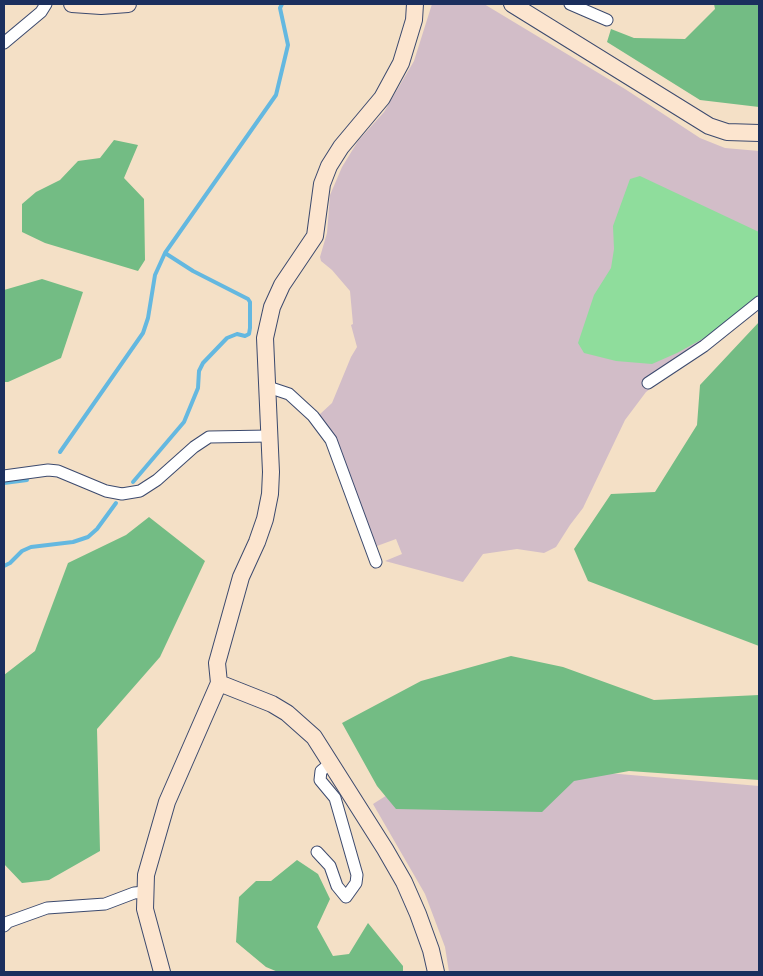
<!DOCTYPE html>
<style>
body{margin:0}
#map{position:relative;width:763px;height:976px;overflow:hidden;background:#f4e0c6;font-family:"IM FELL DW Pica",serif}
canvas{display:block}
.frame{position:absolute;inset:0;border:5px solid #1b2f5e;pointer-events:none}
</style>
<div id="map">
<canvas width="763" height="976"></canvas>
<div class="frame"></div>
</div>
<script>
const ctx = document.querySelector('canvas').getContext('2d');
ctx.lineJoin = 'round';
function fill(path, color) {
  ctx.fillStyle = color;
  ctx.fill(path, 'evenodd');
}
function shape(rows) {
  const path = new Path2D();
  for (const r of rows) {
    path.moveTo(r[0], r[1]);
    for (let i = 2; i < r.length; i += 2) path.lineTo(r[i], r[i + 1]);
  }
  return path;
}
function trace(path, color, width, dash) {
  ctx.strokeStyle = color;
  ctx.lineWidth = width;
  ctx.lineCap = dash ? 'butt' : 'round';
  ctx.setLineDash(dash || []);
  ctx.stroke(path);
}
fill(shape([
 [432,4,484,4,625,89,700,138,725,148,759,151,759,304,646,392,625,420,583,508,570,525,556,547,544,553,517,549,483,554,463,582,385,561,402,554,396,539,377,546,319,415,332,403,351,357,357,347,351,325,353,324,350,291,332,270,321,261,320,257,327,233,330,195,342,167,358,141,384,112,414,61],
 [561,769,759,786,759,972,449,972,445,947,425,894,373,804,395,790]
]), '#d2bdc8');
fill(shape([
 [640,176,759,232,759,296,706,337,677,353,652,364,616,361,584,353,578,343,594,295,611,268,614,249,613,226,630,179]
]), '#8fdd9c');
fill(shape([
 [714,4,759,4,759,107,700,100,607,42,611,29,634,38,685,39,715,9],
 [114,140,138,145,124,178,144,199,145,260,138,271,45,243,22,232,22,204,36,192,60,180,78,161,100,158],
 [42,279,83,292,61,358,8,382,4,382,4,290],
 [759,322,759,646,588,581,574,549,611,494,655,492,697,425,700,385],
 [149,517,205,561,160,657,97,729,100,851,49,880,22,883,4,864,4,675,35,651,68,563,126,535],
 [511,656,563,667,654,700,759,695,759,780,629,771,574,781,542,812,396,809,377,786,342,723,421,681],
 [297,860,318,874,330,899,317,927,333,956,349,954,368,923,403,966,403,972,278,972,266,967,236,942,239,897,256,881,271,881]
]), '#73bc84');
trace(shape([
 [60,452,143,333,148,318,155,275,165,253,276,95,288,45,280,8,282,4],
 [133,482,184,422,198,388,199,371,203,363,227,338,237,334,245,336,249,334,250,328,250,302,248,299,193,271,165,253],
 [4,483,27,480],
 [4,566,10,563,22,551,31,547,73,542,88,537,97,529,116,503]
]), '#64b8e0', 4);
const street = shape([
 [570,4,607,20],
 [4,43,41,12,46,4],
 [648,383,704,346,759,302],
 [268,387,289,394,313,416,331,440,376,562],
 [4,476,48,470,58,471,106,491,122,494,140,491,157,480,194,447,209,437,270,436],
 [317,852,330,866,337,886,346,897,356,883,357,875,335,798,320,780,321,771,332,762],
 [4,926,8,922,47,908,105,904,134,893,145,892]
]);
const secondary = shape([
 [72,4,101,6,128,4],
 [512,4,709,126,727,132,759,133],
 [219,683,272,704,287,713,314,737,385,849,404,882,418,914,431,950,436,972],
 [162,972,145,909,146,875,167,802,219,683,217,663,241,577,257,542,265,519,270,494,271,472,265,338,272,307,282,285,315,236,322,184,329,166,341,147,382,98,401,63,414,20,415,4]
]);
trace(street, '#3c4a6e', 13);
trace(secondary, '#3c4a6e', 18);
trace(street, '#fff', 11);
trace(secondary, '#fce5cf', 16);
</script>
